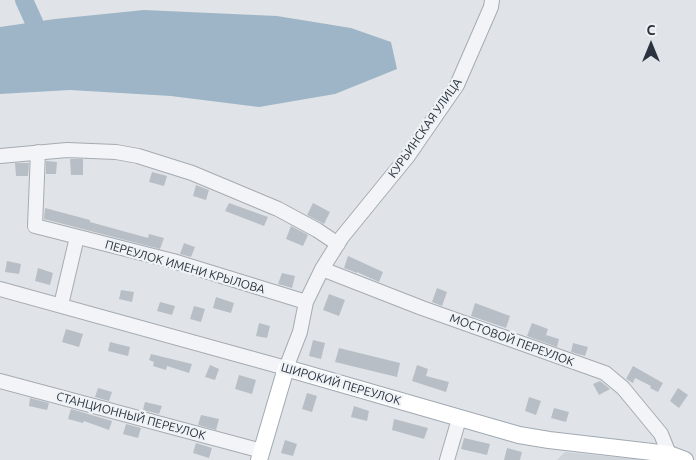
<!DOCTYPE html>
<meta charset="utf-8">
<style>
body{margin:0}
#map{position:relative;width:696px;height:460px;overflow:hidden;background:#e0e4e8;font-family:Ubuntu,sans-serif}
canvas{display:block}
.north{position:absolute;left:626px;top:20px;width:50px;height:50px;-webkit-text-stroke:4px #eff3f6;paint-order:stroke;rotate:0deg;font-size:14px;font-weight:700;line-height:20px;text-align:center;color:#2a333f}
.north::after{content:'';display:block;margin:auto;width:18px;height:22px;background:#2a333f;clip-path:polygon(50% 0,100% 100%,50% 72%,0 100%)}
</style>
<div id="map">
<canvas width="696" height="460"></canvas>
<div class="north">С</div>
</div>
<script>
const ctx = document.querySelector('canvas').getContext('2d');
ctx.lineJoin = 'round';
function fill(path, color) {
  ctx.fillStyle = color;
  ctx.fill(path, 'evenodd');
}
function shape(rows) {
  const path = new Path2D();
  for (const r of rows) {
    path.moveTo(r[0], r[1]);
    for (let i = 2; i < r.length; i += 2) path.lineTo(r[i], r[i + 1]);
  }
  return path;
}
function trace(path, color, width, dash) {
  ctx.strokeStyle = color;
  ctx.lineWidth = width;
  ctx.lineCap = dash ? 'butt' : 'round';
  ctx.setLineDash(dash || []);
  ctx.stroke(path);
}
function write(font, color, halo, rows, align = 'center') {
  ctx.font = font + ' Ubuntu,sans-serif';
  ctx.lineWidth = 4.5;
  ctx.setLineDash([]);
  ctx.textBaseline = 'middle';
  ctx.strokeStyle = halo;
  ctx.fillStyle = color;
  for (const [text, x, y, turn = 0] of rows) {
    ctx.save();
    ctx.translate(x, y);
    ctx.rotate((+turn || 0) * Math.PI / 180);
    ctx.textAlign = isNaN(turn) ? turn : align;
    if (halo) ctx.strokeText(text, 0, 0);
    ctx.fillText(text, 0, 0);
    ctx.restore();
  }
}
fill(shape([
 [565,452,644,460,557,460]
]), '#ced3da');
fill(shape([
 [144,10,277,16,351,28,391,42,397,69,335,94,259,107,171,96,70,90,0,94,0,27,55,19]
]), '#9db5c6');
trace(shape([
 [24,0,34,22]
]), '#9db5c6', 18);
fill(shape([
 [70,159,83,159,83,175,71,175],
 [46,161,57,162,56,174,46,174],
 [15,163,29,163,28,176,16,176],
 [152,172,167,176,164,186,149,182],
 [196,185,209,190,206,200,193,196],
 [229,203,268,217,264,226,225,211],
 [313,203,330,212,324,224,307,215],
 [45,208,90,220,90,222,148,238,149,234,164,238,160,249,44,219],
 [291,226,308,235,303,246,286,239],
 [184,243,195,247,191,257,180,254],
 [348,256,383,272,379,282,357,272,357,273,344,268],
 [7,261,21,264,19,274,5,272],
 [38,268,53,273,50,285,35,281],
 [282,273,295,276,292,288,278,284],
 [437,288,447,292,442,306,432,302],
 [121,290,134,292,132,302,119,299],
 [329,294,345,300,339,316,323,310],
 [216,297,234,303,231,313,213,308],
 [160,302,175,306,172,315,157,311],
 [475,303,510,316,506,328,471,316],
 [194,306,205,309,201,322,190,319],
 [259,323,270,326,267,338,256,336],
 [532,323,548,329,546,335,559,339,557,347,527,336],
 [66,329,83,334,79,347,62,342],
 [313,340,325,343,321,359,309,356],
 [110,342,130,347,128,356,108,351],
 [573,343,588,347,585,356,571,352],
 [339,348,400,363,397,377,335,362],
 [151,354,192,364,189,373,167,366,166,370,153,366,154,362,149,360],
 [210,365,219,369,215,380,205,377],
 [417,365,428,369,426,376,449,382,446,392,412,381],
 [633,366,663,383,658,392,650,388,651,386,635,378,633,383,626,379],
 [239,375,256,380,252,394,235,389],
 [600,381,610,389,599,395,593,384],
 [98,388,112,392,109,401,95,397],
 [678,388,688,395,679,408,670,401],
 [307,393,317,396,312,412,302,409],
 [529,397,541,401,536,415,525,411],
 [30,398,49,403,47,410,29,406],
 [145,402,162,406,159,414,143,410],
 [354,406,369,411,367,421,351,417],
 [554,408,569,412,566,422,551,418],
 [71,409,112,421,109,430,84,421,83,423,68,419],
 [201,415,219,419,216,430,198,425],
 [394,419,428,428,424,439,392,430],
 [126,424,141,428,138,438,123,434],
 [464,438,490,444,487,455,461,449],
 [285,440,297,444,293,456,281,453],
 [196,443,212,448,209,458,193,453],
 [507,448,522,452,520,460,504,460]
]), '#b8bec5');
const minor = shape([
 [38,152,35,226,173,261,306,302],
 [0,156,67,150,116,152,138,156,192,173,278,209,317,230,338,244],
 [322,269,422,308,605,373,623,388,661,434,669,454],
 [0,289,286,368,300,332,306,302,322,269,342,237,408,156,457,85,491,7,492,0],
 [61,305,77,237],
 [0,381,262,451],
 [447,460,459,419]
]);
const major = shape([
 [259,460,286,368,519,435,549,440,669,454,685,460]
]);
trace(minor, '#a6abb2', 16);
trace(major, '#a0aab3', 18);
trace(minor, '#f2f4f7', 14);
trace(major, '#fff', 16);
write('12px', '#2a333f', '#eff3f6', [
 ["КУРЬИНСКАЯ УЛИЦА",425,128,-55],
 ["ПЕРЕУЛОК ИМЕНИ КРЫЛОВА",185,267,16],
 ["МОСТОВОЙ ПЕРЕУЛОК",512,340,20],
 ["ШИРОКИЙ ПЕРЕУЛОК",341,384,16],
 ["СТАНЦИОННЫЙ ПЕРЕУЛОК",131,416,15]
]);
</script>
